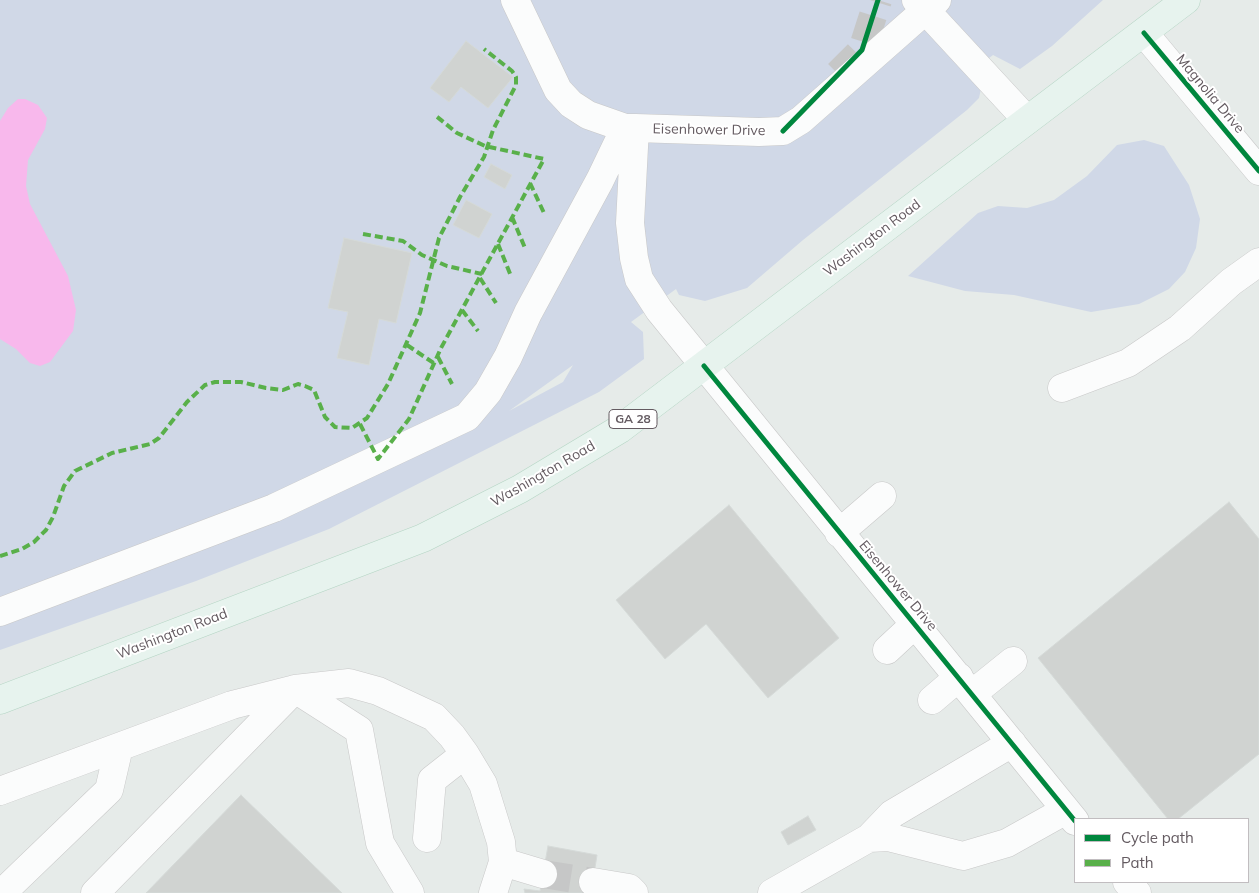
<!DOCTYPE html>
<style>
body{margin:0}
#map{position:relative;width:1259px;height:893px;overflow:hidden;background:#e6ebe9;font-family:Mulish,sans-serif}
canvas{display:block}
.legend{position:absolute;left:1074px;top:818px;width:175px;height:65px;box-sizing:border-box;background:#fff;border:1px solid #c1bdc0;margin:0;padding:6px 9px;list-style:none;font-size:15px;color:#645b61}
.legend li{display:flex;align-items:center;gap:10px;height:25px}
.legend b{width:25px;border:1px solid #c1bdc0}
</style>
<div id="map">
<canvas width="1259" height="893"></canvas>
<ul class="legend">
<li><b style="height:6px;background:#00873e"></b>Cycle path</li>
<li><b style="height:6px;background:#59b04a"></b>Path</li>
</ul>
</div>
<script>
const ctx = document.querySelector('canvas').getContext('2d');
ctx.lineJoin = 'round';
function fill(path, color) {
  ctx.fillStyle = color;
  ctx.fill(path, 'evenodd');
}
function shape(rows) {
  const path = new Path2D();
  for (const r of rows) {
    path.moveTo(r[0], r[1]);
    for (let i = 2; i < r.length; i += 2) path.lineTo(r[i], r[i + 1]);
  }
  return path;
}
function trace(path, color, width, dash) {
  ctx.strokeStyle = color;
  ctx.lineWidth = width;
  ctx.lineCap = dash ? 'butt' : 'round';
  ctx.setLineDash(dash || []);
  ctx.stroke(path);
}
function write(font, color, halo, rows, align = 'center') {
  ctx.font = font + ' Mulish,sans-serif';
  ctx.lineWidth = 4;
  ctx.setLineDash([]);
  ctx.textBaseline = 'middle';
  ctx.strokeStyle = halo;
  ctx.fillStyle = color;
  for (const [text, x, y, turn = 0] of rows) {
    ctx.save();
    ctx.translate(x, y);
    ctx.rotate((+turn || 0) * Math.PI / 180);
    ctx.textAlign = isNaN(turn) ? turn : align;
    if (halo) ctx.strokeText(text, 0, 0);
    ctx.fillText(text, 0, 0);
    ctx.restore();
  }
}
fill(shape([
 [0,0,1103,0,1052,46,1020,69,993,55,972,71,982,84,979,98,967,110,803,240,747,288,705,301,679,295,676,289,631,322,643,332,644,359,599,392,329,529,196,581,0,650],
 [573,365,563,382,509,411],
 [1144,140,1164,146,1189,185,1200,219,1196,248,1185,272,1169,289,1139,304,1091,312,1014,295,965,291,908,276,978,213,998,206,1027,208,1054,200,1087,176,1117,145]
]), '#d0d8e7');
fill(shape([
 [18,99,25,99,38,105,47,118,45,129,28,160,26,186,30,204,68,276,76,310,73,331,50,362,40,366,30,363,16,349,0,339,0,121,8,108]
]), '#f8b8ec');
const building = shape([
 [466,41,513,77,488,108,461,87,449,102,430,88,466,41],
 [491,164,512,175,505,189,484,177,491,164],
 [466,200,492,214,479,238,453,225,466,200],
 [344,238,412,253,396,323,379,319,369,365,337,358,348,312,328,308,344,238],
 [1229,502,1259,539,1259,754,1178,819,1168,819,1038,658,1229,502],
 [729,505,839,638,768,698,706,624,665,659,616,600,729,505],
 [241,795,342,893,146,893,241,795],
 [808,816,816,830,788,845,781,832,808,816],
 [548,846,597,855,591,893,525,893,524,889,540,891,548,846]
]);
fill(building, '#d0d3d1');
trace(building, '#d5dad8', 1);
trace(shape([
 [838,74,862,50,878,0],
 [543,874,593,882]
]), '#c6c7c7', 28, [28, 14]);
const minor = shape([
 [515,0,558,90,571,104,588,115,625,128,635,128],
 [916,0,1027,120],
 [937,0,801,120,783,131,759,132,635,128,630,223,634,258,639,279,659,310,1075,821],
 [1144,33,1259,171],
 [1062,388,1128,363,1180,328,1231,282,1259,262],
 [839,533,882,496],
 [0,612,274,508,467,417,488,392,508,357,528,313,600,180,625,128],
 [887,650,915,624],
 [295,689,359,730,380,843,410,893],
 [972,694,1013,661],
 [932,700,959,677],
 [0,791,232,705,295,689,349,683,378,691,434,717,452,736,465,754,483,784,501,842,503,862,493,893],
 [427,838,432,780,465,754],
 [869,838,888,837,963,856,1007,843,1066,810],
 [503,862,543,874],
 [593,882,629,888,634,893],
 [1127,882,1137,893],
 [2,893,109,790,119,747],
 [95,893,295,689],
 [772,893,869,838,892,814,1012,743]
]);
const major = shape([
 [0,700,423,538,520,489,620,429,1186,0]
]);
trace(minor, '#c8c8c8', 29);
trace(major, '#b3d4c3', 29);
trace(minor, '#fbfcfc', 28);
trace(major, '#e7f3ee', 28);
trace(shape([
 [530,183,544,213],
 [512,217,525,248],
 [363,234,403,241,422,255,447,266,482,274],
 [498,244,511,276],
 [480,278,496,303],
 [462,310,478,331],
 [407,345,435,364],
 [438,357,452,384],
 [360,424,378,459,409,419,441,348,544,159,485,146,457,133,436,116],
 [0,556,22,549,34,542,46,530,53,517,64,486,75,471,112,453,150,444,159,438,187,402,205,385,215,382,241,382,266,388,283,390,298,384,305,386,314,390,325,417,335,427,352,428,367,418,388,384,420,313,439,238,460,197,484,157,493,130,516,85,516,77,512,71,484,49]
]), '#59b04a', 4, [8, 4]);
trace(shape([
 [1144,33,1259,171],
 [783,131,862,50,878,0],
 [704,366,1075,821]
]), '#00873e', 5);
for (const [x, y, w] of [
 [633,419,48]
]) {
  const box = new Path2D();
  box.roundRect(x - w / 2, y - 9.5, w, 19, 4);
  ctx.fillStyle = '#fff';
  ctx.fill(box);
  trace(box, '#645b61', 1);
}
write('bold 12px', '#645b61', null, [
 ["GA 28",633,419]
]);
write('14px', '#645b61', '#fff', [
 ["Magnolia Drive",1210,94,50],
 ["Eisenhower Drive",709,130,1],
 ["Washington Road",872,238,-37],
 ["Washington Road",543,474,-30],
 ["Eisenhower Drive",898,586,50],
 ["Washington Road",172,634,-21]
]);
</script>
